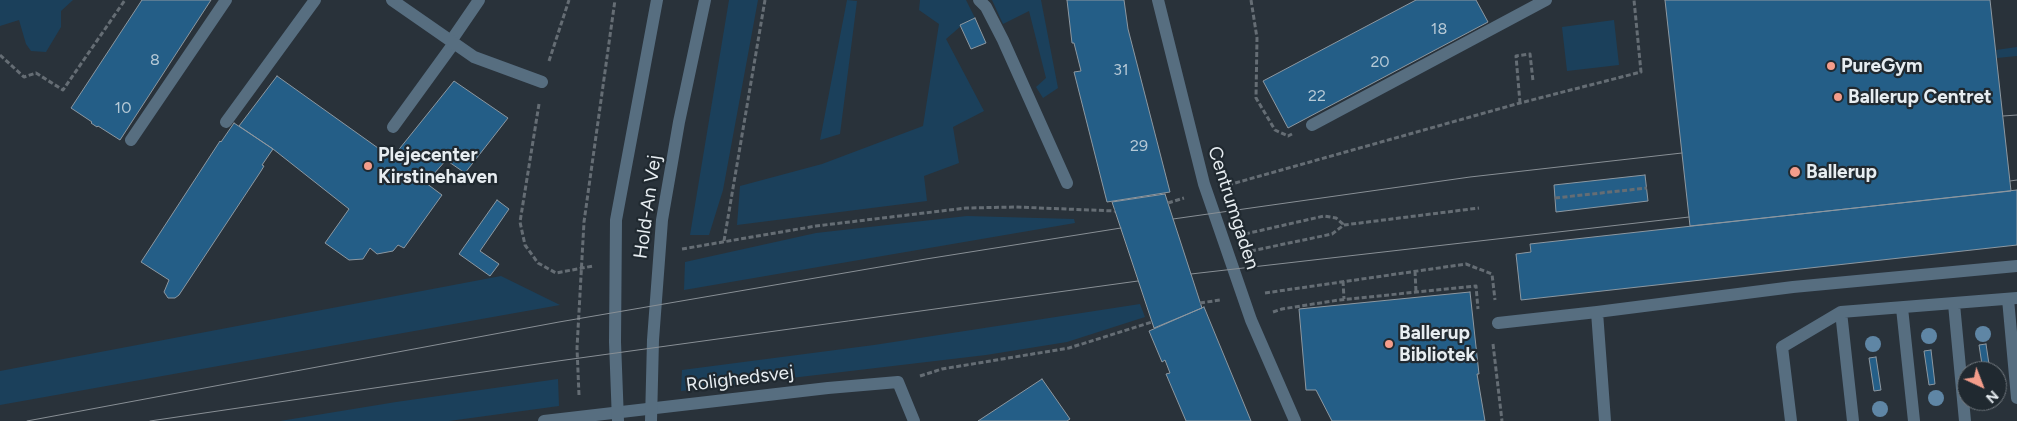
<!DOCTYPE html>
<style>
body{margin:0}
#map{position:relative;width:2017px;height:421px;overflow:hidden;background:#29323a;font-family:Figtree,sans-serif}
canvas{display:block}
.north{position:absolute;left:1957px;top:361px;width:50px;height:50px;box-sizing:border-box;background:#202930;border:1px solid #70777d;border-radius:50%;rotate:137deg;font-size:14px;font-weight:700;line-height:20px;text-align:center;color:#e7edf1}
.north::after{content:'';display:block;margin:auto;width:18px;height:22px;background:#f49d8b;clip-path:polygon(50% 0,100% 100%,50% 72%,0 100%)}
</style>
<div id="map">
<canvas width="2017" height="421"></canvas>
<div class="north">N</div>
</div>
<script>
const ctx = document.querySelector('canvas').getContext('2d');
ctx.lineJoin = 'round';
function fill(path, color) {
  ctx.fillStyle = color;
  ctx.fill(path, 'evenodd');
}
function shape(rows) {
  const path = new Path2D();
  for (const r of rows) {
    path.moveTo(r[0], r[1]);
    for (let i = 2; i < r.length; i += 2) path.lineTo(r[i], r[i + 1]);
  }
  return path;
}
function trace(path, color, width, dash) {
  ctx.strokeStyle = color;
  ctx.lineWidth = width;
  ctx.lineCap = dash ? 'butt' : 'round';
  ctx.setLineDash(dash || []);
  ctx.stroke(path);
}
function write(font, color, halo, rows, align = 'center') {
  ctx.font = font + ' Figtree,sans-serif';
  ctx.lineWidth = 4.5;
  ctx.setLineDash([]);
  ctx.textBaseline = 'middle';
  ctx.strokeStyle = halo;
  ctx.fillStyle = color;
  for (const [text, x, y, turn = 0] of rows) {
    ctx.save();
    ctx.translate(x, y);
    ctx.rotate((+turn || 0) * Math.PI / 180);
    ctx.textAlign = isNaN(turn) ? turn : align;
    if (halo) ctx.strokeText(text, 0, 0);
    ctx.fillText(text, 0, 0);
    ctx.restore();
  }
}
fill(shape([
 [0,0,73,0,61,11,61,27,46,52,31,51,26,44,19,20,0,26],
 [729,0,758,0,723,190,709,235,690,235],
 [847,0,857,1,840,134,820,140],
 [920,0,966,0,975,18,961,26,946,39,984,111,953,127,959,163,924,176,927,201,737,225,740,186,822,164,923,126,939,24,919,10],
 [992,0,1041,0,1058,88,1043,98,1036,87,1046,78,1029,11,1003,24],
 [1614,20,1619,65,1567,71,1562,27],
 [2017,47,2017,56,1997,58,1996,50],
 [967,216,1074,219,1075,223,684,290,685,262,816,233],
 [501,276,560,305,0,405,0,371],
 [1140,304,1145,317,1067,342,986,355,681,391,682,370,874,345],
 [558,379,559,406,449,421,280,421,396,402]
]), '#1b405b');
const building = shape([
 [142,0,211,0,120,140,98,126,97,127,91,123,92,122,71,108,142,0],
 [1067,0,1124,0,1128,29,1170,192,1107,202,1074,72,1081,71,1074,43,1072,43,1067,0],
 [1416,0,1476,0,1488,22,1288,128,1263,81,1416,0],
 [1665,0,1990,0,2011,191,1690,226,1665,0],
 [975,18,986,43,971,49,960,25,975,18],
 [277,76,392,158,454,81,508,118,465,173,446,160,426,183,442,195,404,248,398,245,393,251,377,254,370,248,363,259,349,260,325,243,349,209,273,149,239,126,277,76],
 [234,123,273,149,262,165,264,166,261,171,179,295,175,298,168,298,164,292,169,280,141,262,220,141,221,142,234,123],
 [1645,175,1648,201,1556,212,1554,185,1645,175],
 [2017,190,2017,245,1521,300,1516,254,1531,252,1530,244,2017,190],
 [1165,194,1202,308,1154,328,1112,202,1165,194],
 [497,200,509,209,480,251,499,264,490,276,459,254,497,200],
 [1470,292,1479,374,1477,374,1485,421,1332,421,1316,390,1306,390,1299,309,1470,292],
 [1204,307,1251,421,1186,421,1166,374,1170,373,1165,360,1162,362,1149,331,1204,307],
 [1986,344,1990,371,1983,371,1979,345,1986,344],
 [1931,350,1935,384,1929,385,1924,351,1931,350],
 [1876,357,1881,390,1874,391,1869,358,1876,357],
 [1042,379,1070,419,1067,421,978,421,1042,379]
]);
fill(building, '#245e87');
trace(building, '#8d98a1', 1);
trace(shape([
 [1251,0,1257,38,1256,98,1275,130,1288,136,1292,134],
 [0,55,24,77,36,73,63,90,125,0],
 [549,61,569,0],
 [1520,103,1516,56,1530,54,1533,81],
 [539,104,520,222,525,245,538,263,556,273,593,266],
 [1228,185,1520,103,1641,72,1634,0],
 [1555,198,1647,188],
 [1168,203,1184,198],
 [1245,234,1324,216,1336,218,1344,225],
 [724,241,765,0],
 [682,249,816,226,966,208,1016,207,1115,211],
 [1251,251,1332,234,1344,225,1479,208],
 [1415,271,1416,292],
 [1343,281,1344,299],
 [1265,293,1466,264,1492,274,1495,300],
 [1200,303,1220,300],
 [1273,312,1282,309,1339,300,1476,286,1478,309],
 [1493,344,1502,421],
 [920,376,942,369,1069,348,1152,322],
 [579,395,577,348,584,222,615,0]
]), '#656d74', 3, [5, 2.5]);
trace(shape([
 [979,0,986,7,1003,40,1067,183],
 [451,41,479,0],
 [226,122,315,0],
 [1312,125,1546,0],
 [393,127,454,43],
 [131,140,226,0],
 [2008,299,2017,398],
 [1954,304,1965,421],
 [1902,308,1914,421],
 [1841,312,1853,421],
 [1791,421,1782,347,1841,312,2017,298]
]), '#576e80', 12);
trace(shape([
 [1158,0,1204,184,1251,320,1295,421],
 [1597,312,1605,421],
 [1498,323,1597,312,1793,287,2017,266]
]), '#576e80', 12);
trace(shape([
 [392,0,474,57,542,82],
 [544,421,828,388,898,382,914,421]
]), '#576e80', 12);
trace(shape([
 [618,421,615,342,616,220,657,0],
 [651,421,653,340,662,220,679,122,705,0]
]), '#576e80', 12);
trace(shape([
 [2003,116,2017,115],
 [2010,181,2017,180],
 [1173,219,1470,177,1682,153],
 [1191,274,1689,217],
 [27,421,559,322,926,259,1121,228],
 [150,421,558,361,1138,281]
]), '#888f95', 1);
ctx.fillStyle = '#5f86a5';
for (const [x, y] of [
 [1983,334],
 [1929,336],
 [1873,344],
 [1936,398],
 [1880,409]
]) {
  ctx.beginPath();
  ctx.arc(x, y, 8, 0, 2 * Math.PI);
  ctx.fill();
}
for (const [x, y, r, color] of [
 [1831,66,5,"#f49d8b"],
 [1838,97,5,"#f49d8b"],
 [368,166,5,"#f49d8b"],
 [1795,172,6,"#f49d8b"],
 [1389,344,5,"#f49d8b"]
]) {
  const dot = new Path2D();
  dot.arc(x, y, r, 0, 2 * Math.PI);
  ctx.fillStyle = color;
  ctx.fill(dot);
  trace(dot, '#202930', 2);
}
write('16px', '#b6c9d6', null, [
 ["18",1439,29],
 ["8",155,60],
 ["20",1380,62],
 ["31",1121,70],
 ["22",1317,96],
 ["10",123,108],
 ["29",1139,146]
]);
write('bold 19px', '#e7edf1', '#202930', [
 ["PureGym",1841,66],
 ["Ballerup Centret",1848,97],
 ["Plejecenter",378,155],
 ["Kirstinehaven",378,177],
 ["Ballerup",1806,172],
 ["Ballerup",1399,333],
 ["Bibliotek",1399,355]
], 'left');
write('19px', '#e7edf1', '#202930', [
 ["Hold-An Vej",648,207,-82],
 ["Centrumgaden",1233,208,72],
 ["Rolighedsvej",740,379,-7]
]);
</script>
